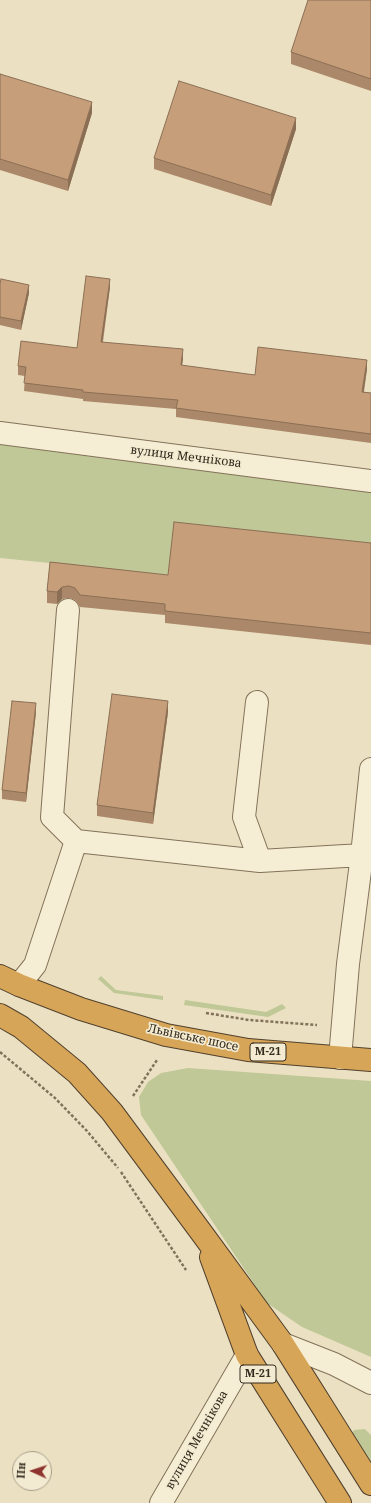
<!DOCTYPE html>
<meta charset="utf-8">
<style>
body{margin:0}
#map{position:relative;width:371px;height:1503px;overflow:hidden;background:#ebe1c2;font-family:"Noto Serif",serif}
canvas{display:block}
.north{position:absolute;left:12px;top:1451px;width:40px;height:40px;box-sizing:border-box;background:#f3ebd1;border:1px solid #a79d89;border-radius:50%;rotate:273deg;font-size:11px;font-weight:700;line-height:16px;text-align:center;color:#34291d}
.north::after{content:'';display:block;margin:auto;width:14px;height:18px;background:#8e332e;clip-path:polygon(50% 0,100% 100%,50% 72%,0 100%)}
</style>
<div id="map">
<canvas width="371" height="1503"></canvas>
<div class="north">Пн</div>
</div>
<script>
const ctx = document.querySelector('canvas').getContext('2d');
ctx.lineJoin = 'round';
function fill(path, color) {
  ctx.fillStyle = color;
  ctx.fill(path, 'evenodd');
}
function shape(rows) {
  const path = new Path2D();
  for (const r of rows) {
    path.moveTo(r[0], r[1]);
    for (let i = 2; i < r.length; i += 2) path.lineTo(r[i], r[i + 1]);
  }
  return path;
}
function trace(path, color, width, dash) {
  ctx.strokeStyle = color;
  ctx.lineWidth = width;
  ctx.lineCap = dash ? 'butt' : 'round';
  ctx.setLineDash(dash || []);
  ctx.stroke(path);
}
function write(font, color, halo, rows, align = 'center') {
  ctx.font = font + ' "Noto Serif",serif';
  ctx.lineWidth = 3.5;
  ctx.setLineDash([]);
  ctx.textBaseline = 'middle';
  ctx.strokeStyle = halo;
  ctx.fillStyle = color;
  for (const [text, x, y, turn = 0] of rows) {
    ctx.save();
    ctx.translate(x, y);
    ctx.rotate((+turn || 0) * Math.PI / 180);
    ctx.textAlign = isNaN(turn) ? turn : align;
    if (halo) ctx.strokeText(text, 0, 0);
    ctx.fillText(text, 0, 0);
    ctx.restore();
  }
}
fill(shape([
 [0,433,371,481,371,555,170,575,0,558],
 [101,976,116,990,163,996,163,1000,114,993,98,979],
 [185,1000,266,1012,282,1004,286,1008,268,1017,184,1005],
 [188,1068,371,1081,371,1357,302,1327,267,1303,141,1115,139,1097,148,1082,161,1073],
 [365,1429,371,1435,371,1469,350,1436,354,1430]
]), '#bfc896');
const minor = shape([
 [0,433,371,481],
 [68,610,52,817,76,841,260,861,362,855,371,857],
 [257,702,244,817,260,861],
 [19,985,35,965,76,841],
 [340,1058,348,964,362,855,371,769],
 [283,1344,334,1364,371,1383],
 [161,1503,247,1355]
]);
const highway = shape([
 [0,976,19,985,81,1009,166,1035,248,1050,371,1060],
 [0,1015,21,1027,77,1073,112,1112,201,1232,283,1344,371,1484],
 [211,1257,247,1355,340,1503]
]);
trace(minor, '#83725a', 24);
trace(highway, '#51402e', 24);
trace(shape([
 [206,1013,249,1020,317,1025],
 [0,1052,55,1098,87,1131,118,1168],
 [133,1096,157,1060],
 [121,1172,186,1270]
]), '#83725a', 2.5, [3, 2]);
trace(minor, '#f6eed4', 22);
trace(highway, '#d6a557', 22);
fill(shape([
 [371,0,371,91,291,64,291,52],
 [0,74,92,113,68,191,0,170],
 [296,129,271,206,154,169,154,158],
 [0,284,29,293,21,330,0,325],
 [110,287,103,342,183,358,182,366,255,375,367,369,364,392,371,393,371,443,176,417,176,409,83,401,83,399,24,391,25,376,18,375,18,366,77,348],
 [371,543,371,645,165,623,165,615,80,607,75,600,69,598,62,599,57,604,47,603,47,591,50,562,168,575],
 [36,712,26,802,2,799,2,790],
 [168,712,153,824,97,816,97,805]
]), '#ab8869');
fill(shape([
 [92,102,92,113,68,191,68,180],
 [296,118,296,129,271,206,271,195],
 [110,279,110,287,101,350,101,342],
 [29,285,29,293,21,330,21,321],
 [183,349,183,358,181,374,181,365],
 [367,360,367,369,362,401,362,392],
 [62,587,62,599,57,604,57,592],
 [168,701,168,712,153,824,153,813],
 [36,703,36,712,26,802,26,793]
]), '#8b6f55');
const building = shape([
 [308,0,371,0,371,79,291,52,308,0],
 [0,74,92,102,68,180,0,159,0,74],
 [179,81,296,118,271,195,154,158,179,81],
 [86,276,110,279,101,342,183,349,181,365,255,375,258,347,367,360,362,392,371,393,371,434,176,408,178,400,83,392,83,390,24,383,26,367,18,366,21,341,77,348,86,276],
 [1,279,29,285,21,321,0,317,0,284,1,279],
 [174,522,371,543,371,633,165,611,165,604,80,595,75,588,69,586,62,587,57,592,47,591,50,562,168,575,174,522],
 [112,694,168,701,153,813,97,805,112,694],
 [12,701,36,703,26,793,2,790,12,701]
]);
fill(building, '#c79e7a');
trace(building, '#8b6f55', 1);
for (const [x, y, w] of [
 [268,1052,36],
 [258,1374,36]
]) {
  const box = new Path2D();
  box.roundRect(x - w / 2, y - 9, w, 18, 3);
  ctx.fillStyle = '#f3ebd1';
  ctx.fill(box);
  trace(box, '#34291d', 1);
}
write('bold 11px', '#34291d', null, [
 ["М-21",268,1052],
 ["М-21",258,1374]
]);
write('12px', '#34291d', '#f3ebd1', [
 ["вулиця Мечнікова",186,457,7],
 ["Львівське шосе",193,1038,12],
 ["вулиця Мечнікова",197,1440,-60]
]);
</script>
